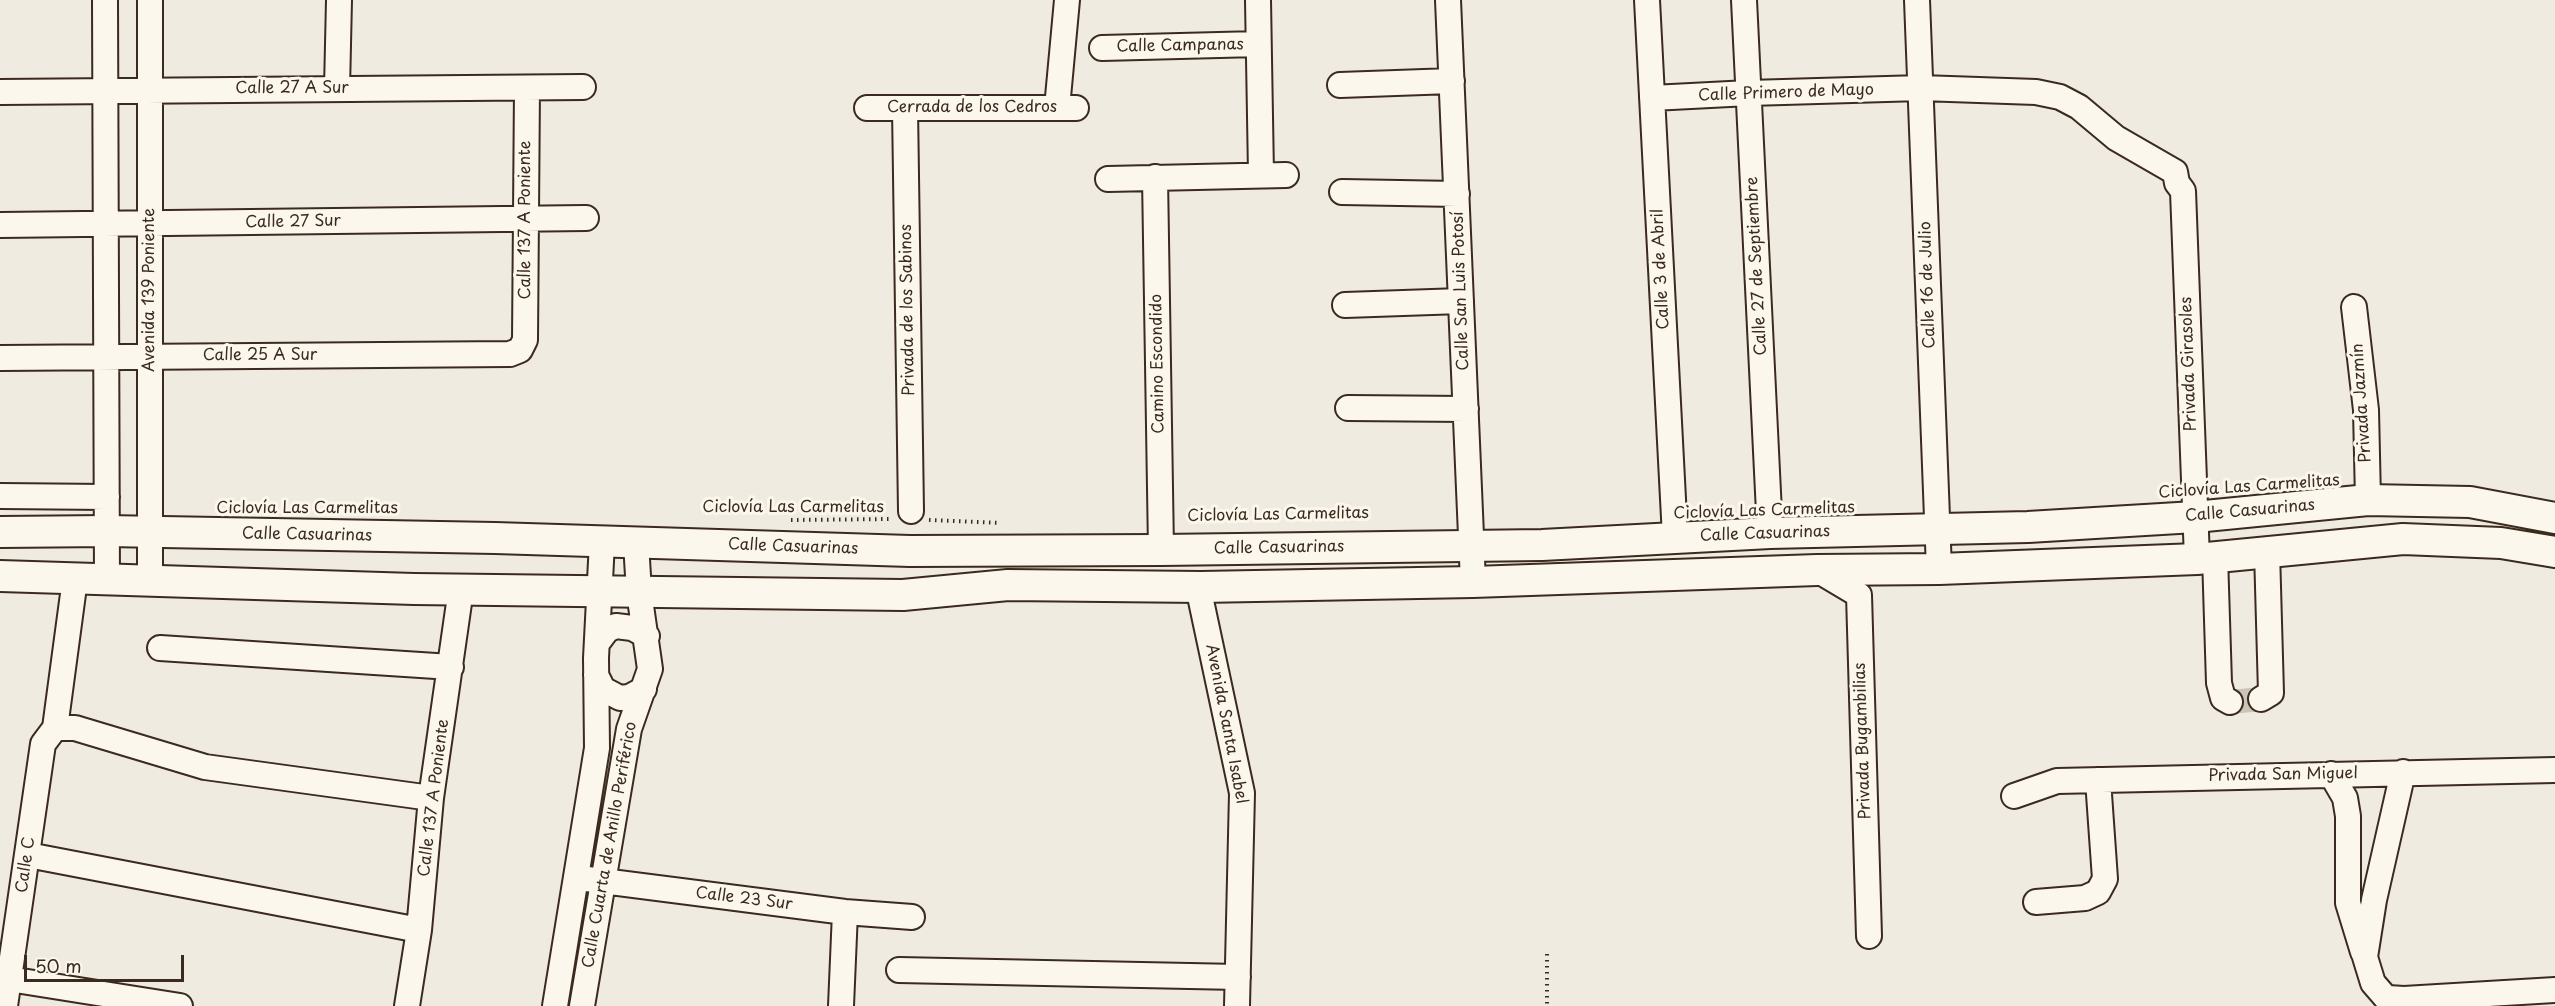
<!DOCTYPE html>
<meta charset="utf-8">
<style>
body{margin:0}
#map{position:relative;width:2555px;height:1006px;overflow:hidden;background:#f0ebe0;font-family:"Playpen Sans",sans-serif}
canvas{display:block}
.scale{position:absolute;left:24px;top:955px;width:160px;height:27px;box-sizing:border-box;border:3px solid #3b2a1e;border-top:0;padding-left:8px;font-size:18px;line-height:21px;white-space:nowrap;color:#3b2a1e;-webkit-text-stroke:4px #fbf7ec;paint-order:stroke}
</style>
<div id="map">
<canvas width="2555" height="1006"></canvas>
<div class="scale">50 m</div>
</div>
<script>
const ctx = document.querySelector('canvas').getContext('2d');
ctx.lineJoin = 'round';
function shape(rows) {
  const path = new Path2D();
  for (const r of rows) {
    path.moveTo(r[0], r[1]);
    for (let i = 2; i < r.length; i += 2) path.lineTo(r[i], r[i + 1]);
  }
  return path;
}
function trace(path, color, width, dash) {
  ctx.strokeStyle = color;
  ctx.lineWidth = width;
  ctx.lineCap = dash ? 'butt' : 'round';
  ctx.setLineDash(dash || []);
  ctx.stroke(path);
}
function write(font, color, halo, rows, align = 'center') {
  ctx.font = font + ' "Playpen Sans",sans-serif';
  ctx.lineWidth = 6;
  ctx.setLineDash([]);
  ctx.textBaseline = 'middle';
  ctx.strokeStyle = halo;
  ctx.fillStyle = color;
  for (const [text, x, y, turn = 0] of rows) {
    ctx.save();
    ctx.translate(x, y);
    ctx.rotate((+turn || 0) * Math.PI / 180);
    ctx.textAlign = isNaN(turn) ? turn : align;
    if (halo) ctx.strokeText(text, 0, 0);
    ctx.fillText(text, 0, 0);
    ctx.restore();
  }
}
trace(shape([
 [2230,702,2261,699]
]), '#ccc4b9', 24, [24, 12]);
const minor = shape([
 [105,0,107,580],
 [1258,0,1261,174],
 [1448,0,1473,582],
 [1647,0,1675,537],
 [1744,0,1770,533],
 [1917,0,1939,569],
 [1102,48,1258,44],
 [1340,85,1452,81],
 [337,89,339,0],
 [0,92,583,87],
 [1652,98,1749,93,1921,88,2036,92,2060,97,2079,107,2116,138,2175,172,2177,183,2183,191,2197,559],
 [867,108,1076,108],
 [905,108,911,511],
 [1057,108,1067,0],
 [1155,177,1161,550],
 [1108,179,1286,175],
 [1342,192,1457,194],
 [0,225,586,218],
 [1345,305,1461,301],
 [2354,307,2366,410,2368,500],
 [0,358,510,354,520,350,525,340,527,88],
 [1348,408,1466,409],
 [0,496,107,497],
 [2215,556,2219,683,2223,698,2230,702],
 [1817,570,1859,595,1869,936],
 [150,581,150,0],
 [1201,587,1200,596,1242,793,1237,1006],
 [598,642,607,630,616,626,632,628,647,636],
 [160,648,451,667],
 [596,675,603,689,620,698,629,697,644,689],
 [2261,699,2271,693,2267,551],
 [55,728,75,728,205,767,431,798],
 [2331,774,2345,798,2348,816,2348,903,2363,952],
 [2014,796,2057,781,2555,770],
 [28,855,419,930],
 [587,879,845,912,912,917],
 [2036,902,2085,898,2098,892,2105,879,2098,780],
 [899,970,1238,977],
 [9,979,180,1006],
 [2388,998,2404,999,2555,990],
 [5,1006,43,744,55,728,75,579],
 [407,1006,419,930,431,798,461,589],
 [555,1006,597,748,596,658,602,542],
 [582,1006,629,729,650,669,639,592,636,543],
 [841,1006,845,912],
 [2393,1006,2373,983,2365,957,2374,900,2403,772]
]);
const major = shape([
 [0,532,107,531,495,538,910,551,1161,550,1542,545,1770,533,2028,527,2195,517,2368,500,2470,502,2555,518],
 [0,576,414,589,903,595,1008,585,1201,587,1473,582,1817,570,1939,569,2197,559,2403,539,2501,543,2555,552]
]);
trace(minor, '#3b2a1e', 28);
trace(major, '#3b2a1e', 34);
trace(shape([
 [791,520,892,519],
 [929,520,1000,523],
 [1547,954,1547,1006]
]), '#3b2a1e', 4, [1.5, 4.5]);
trace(minor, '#fbf7ec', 24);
trace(major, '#fbf7ec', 30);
write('16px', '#3b2a1e', '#fbf7ec', [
 ["Calle Campanas",1180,46,-1],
 ["Calle 27 A Sur",292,89],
 ["Calle Primero de Mayo",1786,93,-2],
 ["Cerrada de los Cedros",972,108],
 ["Calle 137 A Poniente",526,220,-90],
 ["Calle 27 Sur",293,222,-1],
 ["Calle 27 de Septiembre",1757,266,-93],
 ["Calle 3 de Abril",1661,269,-93],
 ["Calle 16 de Julio",1928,285,-92],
 ["Avenida 139 Poniente",150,290,-90],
 ["Calle San Luis Potosí",1461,291,-92],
 ["Privada de los Sabinos",908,310,-91],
 ["Calle 25 A Sur",260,356],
 ["Camino Escondido",1158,364,-91],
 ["Privada Girasoles",2189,364,-92],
 ["Privada Jazmín",2362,403,-94],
 ["Ciclovía Las Carmelitas",2249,487,-4],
 ["Ciclovía Las Carmelitas",793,508],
 ["Ciclovía Las Carmelitas",307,509],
 ["Ciclovía Las Carmelitas",1764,511,-2],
 ["Calle Casuarinas",2250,511,-5],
 ["Ciclovía Las Carmelitas",1278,515,-1],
 ["Calle Casuarinas",1765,534,-2],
 ["Calle Casuarinas",307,535,1],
 ["Calle Casuarinas",793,547,2],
 ["Calle Casuarinas",1279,548,-1],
 ["Avenida Santa Isabel",1226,724,79],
 ["Privada Bugambilias",1863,741,-92],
 ["Privada San Miguel",2283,775,-1],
 ["Calle 137 A Poniente",434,798,-83],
 ["Calle Cuarta de Anillo Periférico",610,845,-80],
 ["Calle C",26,865,-82],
 ["Calle 23 Sur",744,899,7]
]);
</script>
